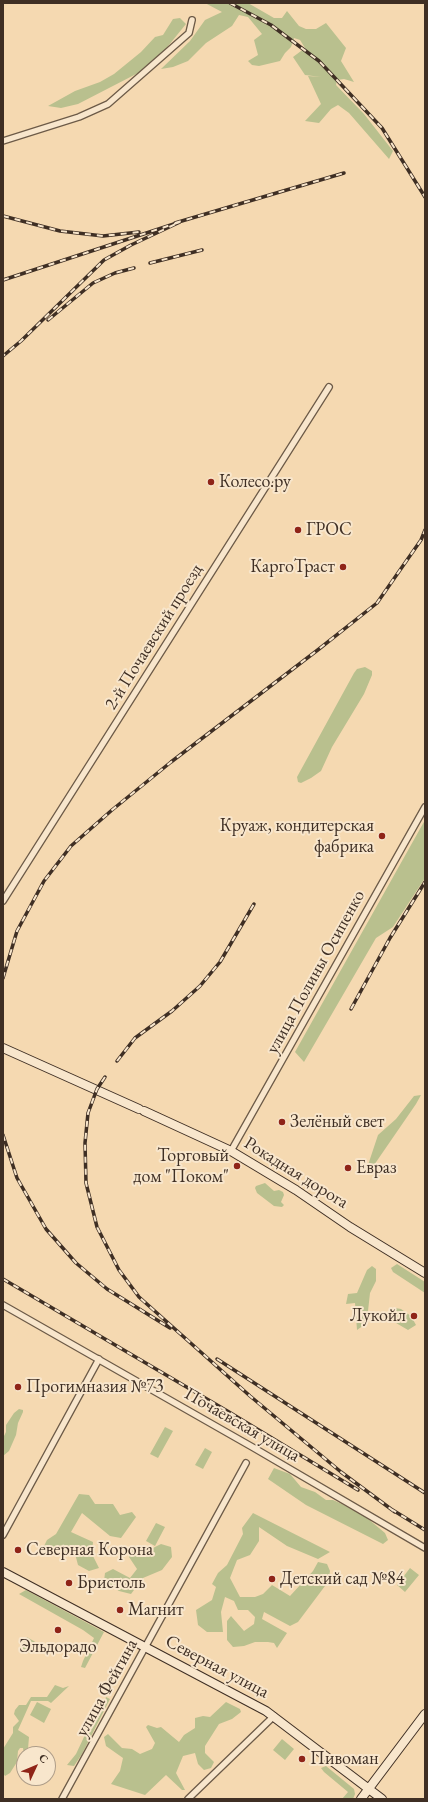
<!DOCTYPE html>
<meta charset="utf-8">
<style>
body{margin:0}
#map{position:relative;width:428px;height:1802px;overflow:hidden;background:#f5d9b1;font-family:"EB Garamond",serif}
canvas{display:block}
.frame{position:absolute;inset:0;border:4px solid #3f2f24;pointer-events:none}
.north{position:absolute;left:16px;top:1746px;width:40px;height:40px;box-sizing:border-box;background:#f8e6cc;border:1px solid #ae9d89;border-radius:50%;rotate:46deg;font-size:11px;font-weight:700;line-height:16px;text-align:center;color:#3f2f24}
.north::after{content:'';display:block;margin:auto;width:14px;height:18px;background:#8f2418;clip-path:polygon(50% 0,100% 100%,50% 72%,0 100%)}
</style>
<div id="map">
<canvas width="428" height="1802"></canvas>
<div class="frame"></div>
<div class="north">С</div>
</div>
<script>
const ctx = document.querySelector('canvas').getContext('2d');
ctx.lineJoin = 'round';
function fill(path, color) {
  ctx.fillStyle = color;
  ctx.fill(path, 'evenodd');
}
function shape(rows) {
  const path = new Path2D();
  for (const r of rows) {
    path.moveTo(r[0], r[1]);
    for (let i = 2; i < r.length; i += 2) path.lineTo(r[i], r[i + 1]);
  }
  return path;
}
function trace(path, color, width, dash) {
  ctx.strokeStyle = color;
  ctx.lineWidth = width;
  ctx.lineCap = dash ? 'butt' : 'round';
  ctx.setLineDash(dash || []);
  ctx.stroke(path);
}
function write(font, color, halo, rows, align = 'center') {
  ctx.font = font + ' "EB Garamond",serif';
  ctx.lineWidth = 4;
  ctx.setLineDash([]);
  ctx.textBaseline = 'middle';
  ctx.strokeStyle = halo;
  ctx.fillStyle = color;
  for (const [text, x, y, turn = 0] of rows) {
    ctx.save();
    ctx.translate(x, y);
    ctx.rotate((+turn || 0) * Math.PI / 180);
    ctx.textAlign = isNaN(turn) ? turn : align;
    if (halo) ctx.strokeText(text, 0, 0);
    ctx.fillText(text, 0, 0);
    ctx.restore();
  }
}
fill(shape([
 [205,3,248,3,274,18,282,18,287,11,299,26,306,29,316,29,326,23,346,48,341,61,354,82,344,79,337,80,336,85,364,114,393,151,389,159,349,113,338,105,331,109,319,123,305,121,321,104,308,76,321,77,305,75,293,57,305,48,300,40,294,38,291,47,285,53,280,61,259,66,252,65,248,61,258,55,254,40,262,34,248,17,239,15,232,26,206,43,188,61,173,67,161,69,190,41,205,20,222,12],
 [180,18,186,24,160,56,142,71,78,104,61,108,48,106,75,91,100,82,114,74,141,52,155,37,163,35,173,19],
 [365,667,372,671,372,675,364,694,332,747,321,771,311,778,301,783,298,782,297,777,354,673,357,669],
 [425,820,425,878,393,927,376,938,304,1062,295,1052],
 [421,1095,416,1104,372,1168,368,1165,378,1135,396,1119,414,1096],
 [265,1183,274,1191,279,1190,283,1192,284,1195,281,1202,284,1205,282,1207,274,1206,257,1193,255,1188,256,1186],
 [397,1264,425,1282,425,1293,393,1272,391,1268],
 [372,1266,376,1269,376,1281,370,1293,368,1311,370,1318,364,1325,357,1330,355,1303,346,1304,348,1294,357,1293,367,1270],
 [395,1308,401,1309,411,1316,416,1325,408,1330,391,1320,390,1313],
 [19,1409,23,1410,23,1412,18,1423,16,1435,9,1451,3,1456,3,1438,6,1432,6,1425,14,1413],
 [165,1427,173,1431,158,1458,150,1454],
 [205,1448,212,1452,203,1469,195,1465],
 [274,1468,290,1474,301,1487,315,1492,326,1500,333,1500,342,1504,367,1518,385,1533,388,1540,383,1544,306,1505,268,1479],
 [79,1494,89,1495,95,1504,113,1504,120,1515,132,1512,136,1517,121,1538,110,1536,82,1513,71,1532,93,1542,92,1554,99,1568,89,1571,78,1565,74,1550,64,1557,54,1555,44,1546,47,1540,56,1534],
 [253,1513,330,1552,318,1559,287,1546,259,1527,259,1541,250,1555,237,1560,230,1578,240,1597,255,1597,263,1594,272,1585,290,1596,313,1571,318,1562,327,1564,330,1571,328,1582,298,1622,290,1626,264,1612,262,1619,287,1633,277,1648,274,1643,268,1642,255,1642,244,1646,233,1647,227,1640,227,1621,231,1616,244,1631,254,1624,255,1617,248,1610,238,1610,234,1601,225,1597,221,1612,223,1632,207,1632,198,1625,196,1610,212,1600,216,1587,212,1584,218,1573,227,1565,243,1534,242,1528],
 [156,1523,165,1527,155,1546,146,1541],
 [161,1544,171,1547,172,1557,162,1570,143,1578,131,1594,119,1591,104,1581,105,1573,113,1569,130,1578,137,1569,129,1557,129,1553,134,1549,143,1545,153,1548],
 [410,1568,419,1575,405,1592,397,1585],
 [26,1590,104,1632,85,1668,81,1667,83,1661,94,1638,83,1630,19,1594],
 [27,1637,37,1643,31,1654,20,1648],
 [55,1685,63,1688,69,1686,51,1703,48,1701,31,1701,18,1730,29,1737,28,1749,34,1754,24,1755,23,1748,20,1748,18,1751,17,1762,10,1773,5,1776,3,1773,3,1749,13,1733,13,1727,19,1721,14,1714,15,1710,19,1705,26,1705,31,1697,47,1697],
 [106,1697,110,1699,82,1754,74,1766,67,1765,76,1754,92,1720,105,1701],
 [37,1702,51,1709,44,1723,30,1715],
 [226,1702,240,1709,241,1712,232,1719,219,1724,205,1746,205,1753,214,1762,211,1768,204,1770,198,1764,195,1753,183,1756,176,1773,185,1790,182,1790,166,1775,145,1795,111,1784,120,1771,123,1758,106,1746,104,1737,108,1734,122,1748,132,1749,140,1754,152,1749,155,1743,146,1727,148,1725,157,1728,161,1727,179,1742,184,1735,195,1728,195,1718,203,1716,210,1717],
 [282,1739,294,1749,285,1760,273,1750],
 [326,1766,354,1789,355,1794,353,1799,342,1799,348,1792,324,1772,321,1768]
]), '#b9c08e');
const street = shape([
 [3,141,79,117,108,104,189,33,192,20],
 [3,901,329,387],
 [231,1151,425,807],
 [3,1305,254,1448,425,1548],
 [3,1535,99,1359],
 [62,1799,246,1463],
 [188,1799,274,1716]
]);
const secondary = shape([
 [3,1048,139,1109],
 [144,1111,231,1151,296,1190,350,1227,425,1273],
 [3,1572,266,1711,382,1799],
 [361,1799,425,1714]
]);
trace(street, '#6c5a47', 8);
trace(secondary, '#3f2f24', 10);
trace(street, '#f8e6cc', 5.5);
trace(secondary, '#f8e6cc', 8);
const rail = shape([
 [230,3,271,25,319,61,382,128,425,197],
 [3,216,60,231,103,236,139,232],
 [175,223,344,173],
 [150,263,202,250],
 [3,280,180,222,131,245,104,260,21,341,3,356],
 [48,320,93,283,115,273,134,268],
 [3,978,17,931,44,881,71,846,112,810,171,762,319,649,377,603,421,540,425,530],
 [351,1009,390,938,425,882],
 [117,1061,135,1038,172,1011,200,986,220,962,254,904],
 [105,1077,97,1089,88,1113,85,1143,86,1183,97,1227,119,1270,139,1297,250,1396,341,1472,395,1512],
 [3,1135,17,1178,46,1229,76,1263,107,1289,170,1328],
 [3,1279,229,1412,358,1490],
 [217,1359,425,1493],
 [391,1509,425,1530]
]);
trace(rail, '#3f2f24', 3.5);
trace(rail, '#f8e6cc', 2, [6]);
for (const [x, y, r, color] of [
 [211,482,4,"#8f2418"],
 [298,530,4,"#8f2418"],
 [343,567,4,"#8f2418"],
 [382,836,4,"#8f2418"],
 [282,1122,4,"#8f2418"],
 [237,1166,4,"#8f2418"],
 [348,1168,4,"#8f2418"],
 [414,1316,4,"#8f2418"],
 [18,1387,4,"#8f2418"],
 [18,1550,4,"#8f2418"],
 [272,1579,4,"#8f2418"],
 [69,1583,4,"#8f2418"],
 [120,1610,4,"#8f2418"],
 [58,1630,4,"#8f2418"],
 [302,1759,4,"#8f2418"]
]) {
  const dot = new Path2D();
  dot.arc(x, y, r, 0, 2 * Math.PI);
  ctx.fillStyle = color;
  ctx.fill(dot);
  trace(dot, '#f8e6cc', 1.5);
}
write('18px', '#3f2f24', '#f8e6cc', [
 ["Колесо.ру",219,482],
 ["ГРОС",306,530],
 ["КаргоТраст",335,567,"right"],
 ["Круаж, кондитерская",374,826,"right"],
 ["фабрика",374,847,"right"],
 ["Зелёный свет",290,1122],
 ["Торговый",229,1156,"right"],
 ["дом \"Поком\"",229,1177,"right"],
 ["Евраз",356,1168],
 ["Лукойл",406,1316,"right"],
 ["Прогимназия №73",26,1387],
 ["Северная Корона",26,1550],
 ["Детский сад №84",280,1579],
 ["Бристоль",77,1583],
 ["Магнит",128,1610],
 ["Эльдорадо",58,1647,"center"],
 ["Пивоман",310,1759]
], 'left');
write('18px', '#3f2f24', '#f8e6cc', [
 ["2-й Почаевский проезд",154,637,-58],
 ["улица Полины Осипенко",316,972,-61],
 ["Рокадная дорога",296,1173,32],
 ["Почаевская улица",242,1425,30],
 ["Северная улица",217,1667,28],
 ["улица Фейгина",107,1688,-61]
]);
</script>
